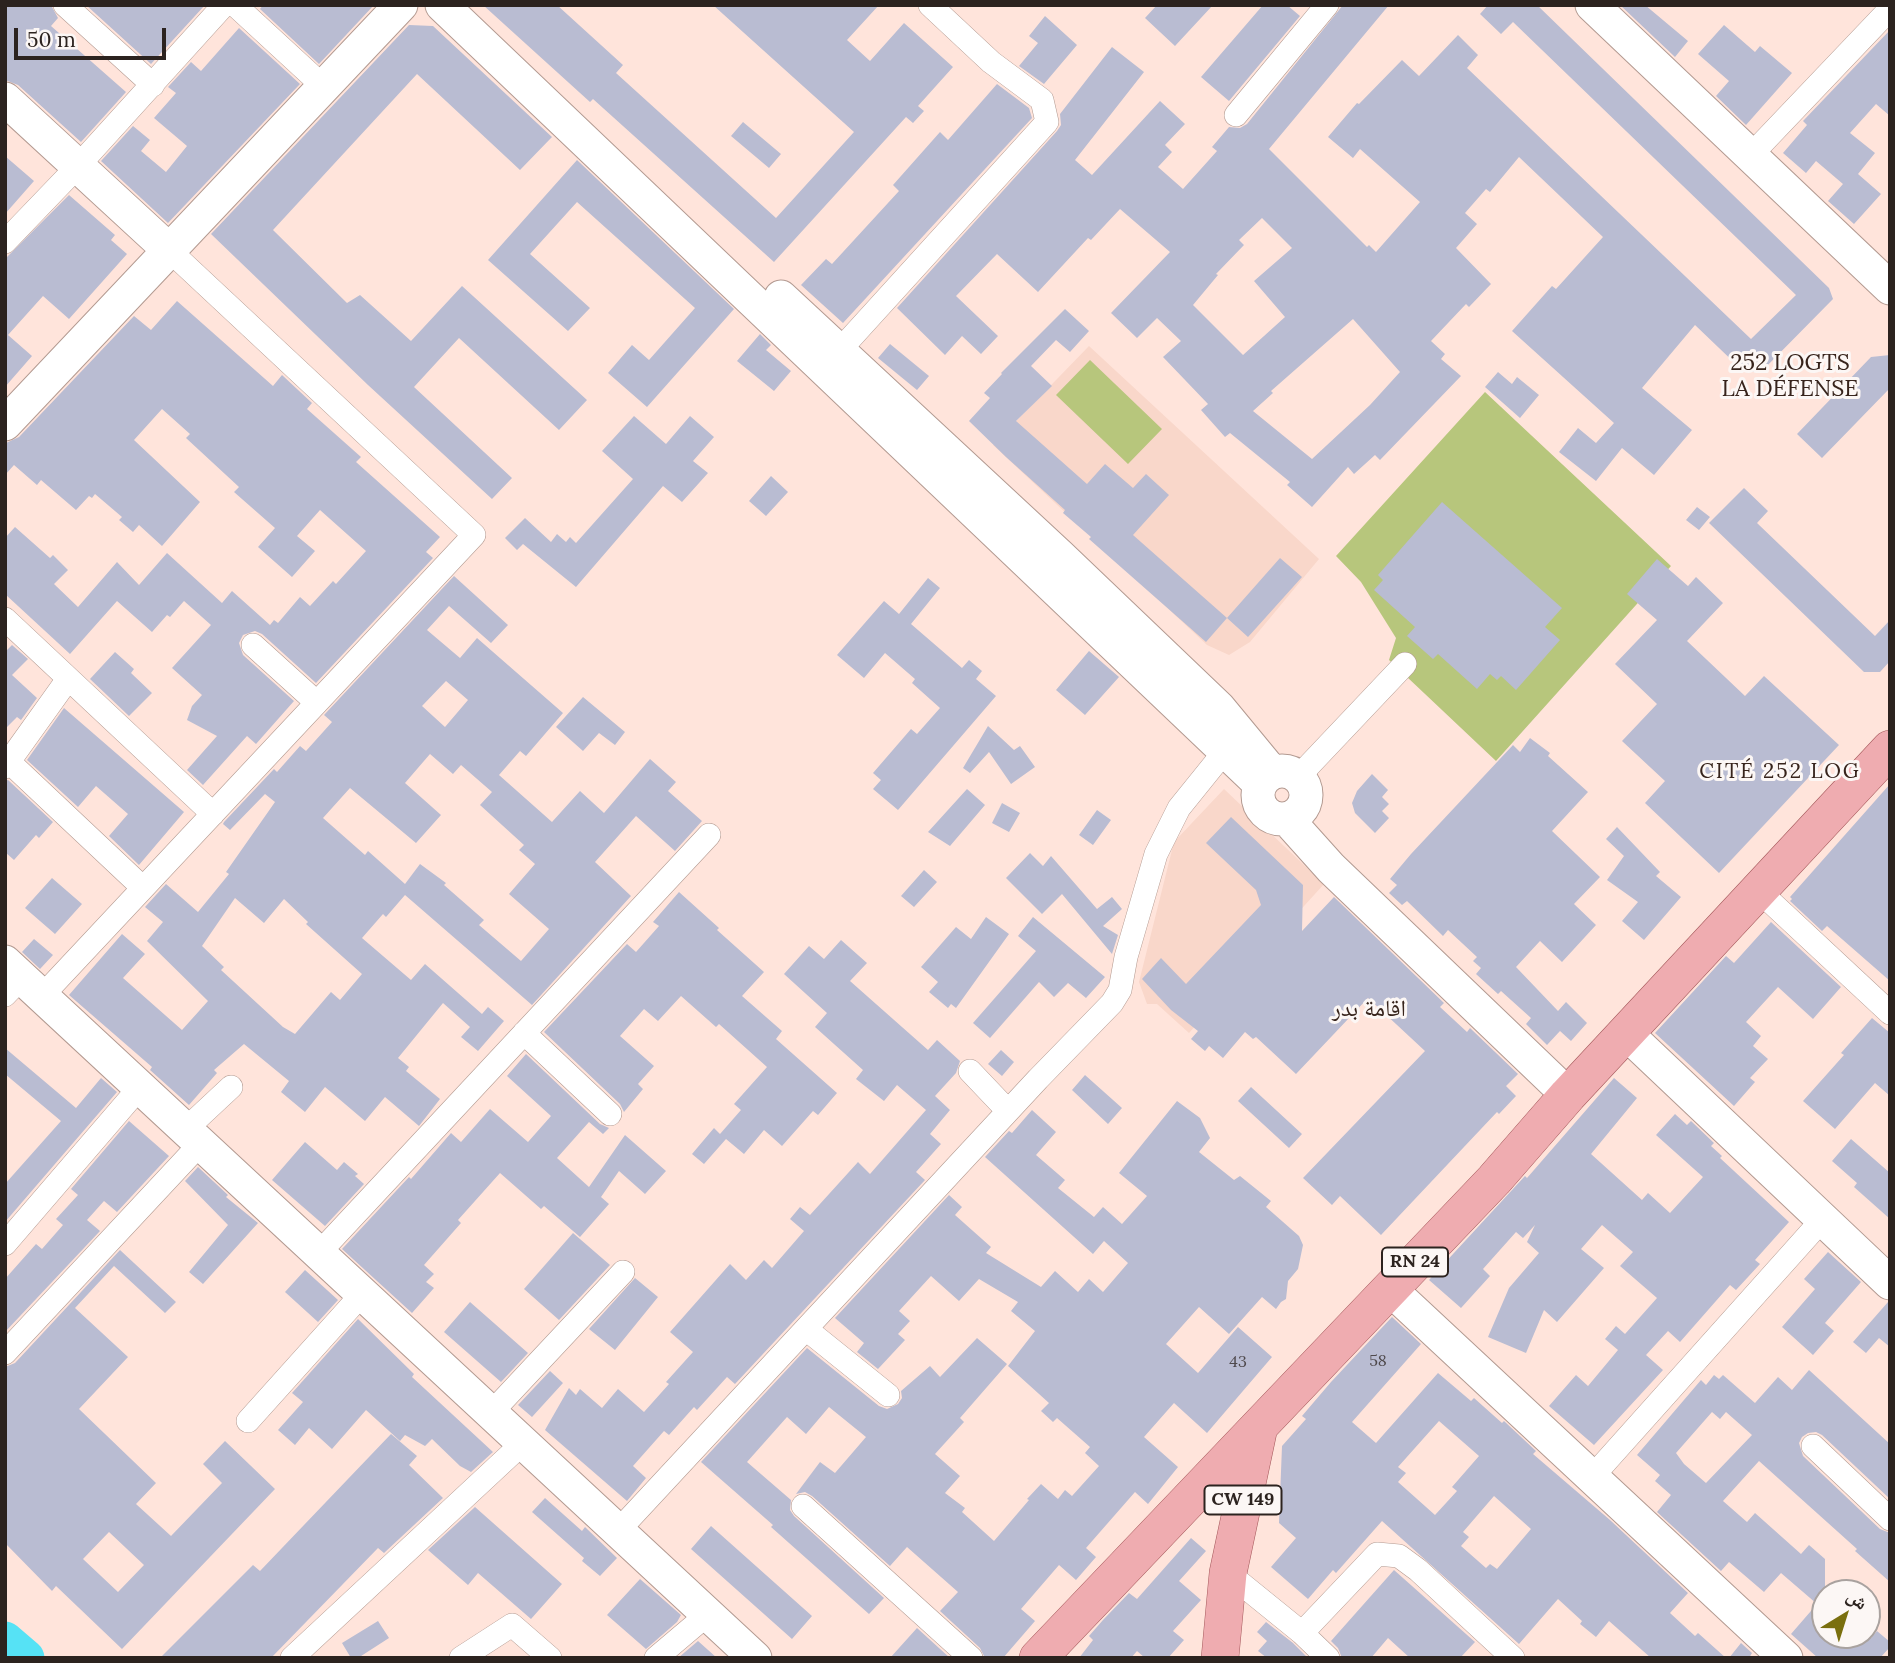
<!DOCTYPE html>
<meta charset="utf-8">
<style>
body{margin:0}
#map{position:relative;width:1895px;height:1663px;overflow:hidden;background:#ffe4db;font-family:Lora,"Noto Naskh Arabic",serif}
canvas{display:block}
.frame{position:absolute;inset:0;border:7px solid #2c231f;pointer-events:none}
.north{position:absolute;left:1811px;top:1579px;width:70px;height:70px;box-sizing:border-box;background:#fcf7f5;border:2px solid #a9a29f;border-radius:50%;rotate:38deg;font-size:19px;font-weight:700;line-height:28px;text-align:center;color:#2c231f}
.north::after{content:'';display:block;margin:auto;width:24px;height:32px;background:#7a6f0e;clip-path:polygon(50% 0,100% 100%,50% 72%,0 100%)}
.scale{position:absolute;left:14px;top:28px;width:152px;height:32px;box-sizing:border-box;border:4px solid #2c231f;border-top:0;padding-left:9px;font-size:21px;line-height:24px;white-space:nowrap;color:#2c231f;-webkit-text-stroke:5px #fcf7f5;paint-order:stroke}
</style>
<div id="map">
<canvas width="1895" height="1663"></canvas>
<div class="frame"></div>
<div class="north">ش</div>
<div class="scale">50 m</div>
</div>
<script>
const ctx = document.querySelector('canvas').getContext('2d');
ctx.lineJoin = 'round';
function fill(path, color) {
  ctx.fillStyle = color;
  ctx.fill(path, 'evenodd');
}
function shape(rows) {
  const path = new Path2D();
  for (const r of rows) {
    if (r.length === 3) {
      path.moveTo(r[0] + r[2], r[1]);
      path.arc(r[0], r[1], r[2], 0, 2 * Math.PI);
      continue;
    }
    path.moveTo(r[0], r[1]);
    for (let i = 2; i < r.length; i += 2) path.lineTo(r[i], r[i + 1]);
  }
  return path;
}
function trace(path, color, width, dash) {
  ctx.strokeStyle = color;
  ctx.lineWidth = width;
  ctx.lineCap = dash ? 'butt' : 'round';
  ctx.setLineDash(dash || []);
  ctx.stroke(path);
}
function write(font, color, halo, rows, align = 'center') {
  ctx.font = font + ' Lora,"Noto Naskh Arabic",serif';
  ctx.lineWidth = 6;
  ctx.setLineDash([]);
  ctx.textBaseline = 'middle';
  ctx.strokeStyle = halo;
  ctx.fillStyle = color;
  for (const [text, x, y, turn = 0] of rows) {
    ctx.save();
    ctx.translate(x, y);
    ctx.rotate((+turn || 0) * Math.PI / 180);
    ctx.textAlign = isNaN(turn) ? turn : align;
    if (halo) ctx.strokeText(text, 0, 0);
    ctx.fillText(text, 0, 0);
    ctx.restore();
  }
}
fill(shape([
 [1089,346,1319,559,1250,642,1229,655,1207,645,993,445],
 [1224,789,1324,884,1189,1033,1157,1004,1147,1004,1139,982,1174,842]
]), '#f9d7ca');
fill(shape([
 [1090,360,1162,429,1128,464,1056,395],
 [1485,392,1671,566,1496,761,1389,660,1396,638,1361,582,1336,556]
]), '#b7c67c');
trace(shape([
 [5,1640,26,1658]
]), '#56e2f5', 37);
fill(shape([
 [5,5,51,5,58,18,51,26,126,92,81,142,18,85,5,80],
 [86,5,205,5,151,64],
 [263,5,374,5,319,64,260,9],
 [483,5,557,5,623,65,616,73,776,218,854,132,713,5,879,5,847,40,870,61,904,23,953,67,918,106,924,111,913,123,906,117,774,262,593,99,590,102],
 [1157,5,1213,5,1175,46,1145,18],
 [1263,5,1287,5,1300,16,1229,101,1201,77],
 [1343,5,1389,5,1269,149,1367,247,1369,245,1376,252,1420,202,1360,149,1353,158,1328,137,1357,103,1359,104,1402,60,1419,76,1458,35,1478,55,1467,68,1751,339,1796,295,1513,22,1501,34,1480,14,1488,5,1537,5,1829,288,1833,299,1760,373,1742,370,1695,325,1642,388,1692,430,1654,475,1622,448,1596,481,1559,452,1578,428,1596,443,1614,423,1512,331,1552,286,1556,289,1603,237,1519,157,1490,192,1486,189,1465,213,1477,224,1456,248,1491,284,1469,307,1466,304,1431,341,1445,354,1441,359,1461,376,1380,460,1375,455,1354,474,1348,467,1312,507,1287,485,1290,482,1230,433,1225,437,1201,410,1208,404,1163,357,1181,341,1157,318,1137,338,1111,313,1170,252,1120,209,1091,240,1088,238,1038,292,997,254,956,296,998,336,981,354,962,336,945,355,897,308,1057,131,1061,125,1060,114,1112,47,1144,72,1075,160,1092,175,1160,101,1185,124,1165,145,1172,152,1158,167,1183,189,1217,151,1212,147,1229,127,1240,128,1247,124],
 [1262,218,1292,248,1254,281,1285,317,1243,355,1193,305,1218,275,1216,274,1244,245,1239,240],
 [1353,319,1400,372,1370,405,1312,459,1253,411,1273,393,1271,391],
 [1620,5,1645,5,1688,41,1675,57],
 [1045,16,1077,45,1044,84,1019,66,1038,43,1029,36],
 [409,25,433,26,552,137,520,170,417,74,273,230,347,303,360,295,411,341,462,286,587,400,559,430,459,338,414,387,512,478,492,499,368,385,211,234],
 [1724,25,1755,52,1760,46,1792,73,1746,125,1716,96,1729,81,1698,54],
 [239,28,300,84,168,223,101,161,133,126,150,140,141,151,166,172,187,146,154,118,176,93,168,87,191,62,201,71],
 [1890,30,1890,116,1876,104,1850,133,1875,153,1858,174,1881,194,1854,224,1828,201,1843,184,1816,161,1806,173,1783,153,1807,125,1803,121],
 [997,84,1029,108,1032,118,843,323,801,285,826,259,832,264,899,191,893,185,940,132,948,140],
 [743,122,781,154,769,168,731,136],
 [5,156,34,181,5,214],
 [577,160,734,309,647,407,608,373,632,345,649,360,695,308,577,202,530,254,590,308,568,331,488,260],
 [69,195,115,235,111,240,127,254,69,319,43,296,8,335,32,356,5,387,5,259],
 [177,301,273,386,282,375,312,403,307,409,361,457,356,462,440,537,426,552,433,558,316,683,262,634,255,631,243,635,239,643,243,655,294,701,256,744,247,736,203,785,187,770,217,736,187,720,192,706,202,695,172,668,211,625,184,601,170,617,167,615,152,632,117,601,70,654,5,594,5,538,15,527,50,558,53,555,68,570,54,584,78,607,117,562,139,585,167,553,222,603,232,591,270,625,274,620,278,623,300,597,310,606,333,581,336,584,366,551,320,510,297,536,315,551,292,577,258,547,275,528,234,492,239,487,186,438,190,434,162,409,134,440,200,502,162,546,139,525,133,532,119,520,122,517,95,494,92,498,89,496,76,510,41,480,37,485,14,465,5,475,6,443,19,437,134,316,151,330],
 [1065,309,1089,331,1070,352,1056,340,1031,366,1052,386,1016,421,1087,484,1105,464,1133,488,1146,474,1169,495,1133,535,1227,618,1206,642,1089,539,1091,537,1063,513,1065,510,1006,457,969,421,990,398,984,393,1002,374,1001,373],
 [760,334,771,345,766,350,791,371,774,391,737,361],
 [890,344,929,376,917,390,878,358],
 [1890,355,1890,388,1822,458,1797,434,1871,357],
 [1498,372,1512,384,1517,377,1539,395,1520,418,1485,387],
 [634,416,666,444,690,416,714,437,693,461,708,473,682,502,663,486,576,587,523,544,517,550,505,538,525,518,551,542,557,534,566,542,570,537,576,543,633,479,602,451],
 [771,476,788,492,766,516,749,501],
 [1744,488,1768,511,1757,523,1875,636,1890,620,1890,661,1880,672,1864,672,1709,523],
 [1442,502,1562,608,1545,627,1560,640,1516,690,1501,676,1497,680,1490,674,1477,689,1438,654,1433,659,1407,636,1415,627,1374,590,1383,580,1378,575],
 [1697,507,1710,517,1699,530,1686,520],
 [1280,558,1302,577,1248,637,1227,618],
 [1657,559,1688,586,1696,577,1723,603,1687,641,1745,696,1764,676,1839,745,1719,873,1645,803,1665,781,1622,741,1657,704,1615,664,1657,620,1627,594],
 [454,576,508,625,491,643,449,606,427,630,460,658,477,638,563,713,526,756,520,751,499,775,552,822,580,791,604,813,650,759,676,782,668,791,702,821,675,851,636,816,595,862,631,896,532,1005,405,895,386,917,383,914,362,938,411,980,425,964,482,1014,488,1007,504,1021,478,1051,461,1037,470,1027,443,1003,398,1058,409,1067,406,1071,440,1099,419,1126,385,1097,365,1121,325,1087,305,1112,281,1092,289,1081,244,1044,214,1070,217,1073,189,1105,150,1070,152,1067,69,995,122,934,145,954,123,978,182,1030,208,1001,147,941,163,922,145,907,166,884,198,912,229,874,226,872,275,802,265,794,230,830,223,824,224,822,274,769,277,772,300,746,306,751,332,722,324,715],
 [446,681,468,700,445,727,422,706],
 [430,754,453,774,461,765,492,792,480,805,524,845,519,850,535,864,509,894,549,929,521,961,479,925,484,920,444,885,446,883,420,864,405,884,368,851,365,855,323,818,350,788,416,843,441,815,405,783],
 [235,898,264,923,284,899,308,922,306,924,362,974,340,1000,331,992,295,1034,283,1027,221,970,224,967,202,946],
 [928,578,940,588,911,624,962,668,969,660,982,671,976,679,996,696,898,810,873,789,881,780,873,773,911,729,917,734,940,708,912,683,915,679,885,653,864,678,837,655,884,601,899,614],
 [12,645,28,659,12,675,37,698,21,720,17,717,5,729,5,652],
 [1089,651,1119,677,1085,715,1056,690],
 [115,652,134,669,131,673,152,693,129,716,90,679],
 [583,697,625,732,615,745,599,733,583,751,556,727],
 [64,708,184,812,139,865,109,836,128,814,96,786,78,807,27,760],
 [988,726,1014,750,1020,746,1035,767,1011,784,989,752,970,773,963,768],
 [1530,738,1550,753,1548,756,1588,792,1552,831,1600,877,1574,904,1596,925,1562,962,1540,941,1516,967,1558,1011,1566,1002,1587,1023,1571,1041,1560,1031,1547,1045,1526,1024,1531,1018,1501,991,1498,994,1476,974,1481,968,1473,961,1477,957,1448,930,1443,936,1407,901,1402,905,1389,893,1397,885,1390,879,1411,854,1513,745,1520,752],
 [1372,774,1388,790,1382,797,1389,804,1382,811,1389,818,1375,833,1355,813,1352,803,1357,791],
 [8,780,53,822,39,838,36,835,14,860,5,852,5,781],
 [1890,784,1890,981,1827,926,1822,931,1790,901,1792,899,1790,897],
 [967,789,985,805,950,846,928,832],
 [1002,803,1020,813,1009,832,992,823],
 [1097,810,1111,820,1093,845,1079,835],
 [1231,817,1303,885,1302,931,1334,897,1444,1003,1440,1007,1467,1032,1470,1028,1518,1074,1506,1086,1516,1096,1499,1114,1497,1112,1381,1235,1340,1196,1332,1205,1303,1178,1425,1051,1368,998,1296,1074,1256,1037,1253,1039,1245,1032,1223,1058,1209,1046,1205,1051,1191,1039,1198,1031,1171,1010,1142,979,1161,958,1186,984,1261,905,1256,890,1206,843],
 [1617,827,1660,872,1656,876,1681,897,1644,940,1622,921,1638,902,1607,880,1624,856,1606,839],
 [1030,853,1043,866,1051,856,1097,909,1112,897,1122,909,1103,926,1118,935,1112,954,1062,894,1042,914,1006,878],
 [924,870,937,882,914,907,901,896],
 [52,878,82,904,55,934,25,908],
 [679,892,719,928,717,930,764,972,742,996,782,1031,776,1039,837,1093,818,1115,813,1111,782,1146,764,1130,744,1154,726,1139,704,1164,692,1154,714,1128,720,1134,741,1110,734,1104,767,1067,719,1024,716,1027,681,996,658,1021,644,1009,620,1036,654,1066,638,1084,643,1089,624,1112,620,1104,544,1032,627,944,636,952,659,926,653,922],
 [986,917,1009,934,956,1008,951,1004,948,1008,929,992,938,982,921,967,956,927,971,939],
 [1033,917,1105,977,1086,998,1068,983,1054,997,1039,982,990,1038,973,1023,1036,951,1018,936],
 [1771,922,1841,987,1813,1019,1778,987,1746,1022,1761,1036,1753,1046,1768,1059,1750,1078,1755,1082,1734,1106,1655,1033,1726,956,1734,963],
 [34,939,53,955,40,969,22,952],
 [841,940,867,963,850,981,928,1050,937,1040,960,1061,956,1073,935,1096,950,1110,930,1134,941,1144,916,1172,925,1180,735,1384,727,1377,697,1410,694,1407,669,1435,664,1431,633,1466,646,1478,627,1501,545,1430,569,1388,576,1395,580,1389,602,1408,618,1389,644,1412,669,1384,666,1382,693,1352,670,1332,730,1264,746,1280,764,1260,772,1268,804,1231,790,1219,800,1207,810,1215,858,1162,870,1174,926,1110,897,1085,884,1101,856,1079,863,1070,815,1027,827,1013,784,974,809,946,824,959],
 [1872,1018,1890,1033,1890,1096,1875,1083,1835,1129,1803,1101,1844,1055,1841,1053],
 [5,1048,76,1108,101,1078,117,1092,5,1222,5,1184,61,1121,5,1074],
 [1001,1050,1014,1062,1002,1076,988,1064],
 [526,1054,600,1124,609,1128,603,1134,589,1122,557,1158,589,1187,625,1135,666,1171,645,1194,619,1171,601,1197,609,1204,580,1237,544,1206,541,1209,500,1173,458,1220,461,1223,424,1265,434,1274,426,1282,434,1288,412,1313,342,1249,409,1177,411,1179,451,1133,461,1142,490,1109,528,1142,551,1116,507,1076],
 [1085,1075,1122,1108,1108,1124,1072,1090],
 [1614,1078,1637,1098,1591,1154,1642,1200,1648,1193,1670,1213,1703,1177,1656,1135,1675,1114,1687,1125,1691,1121,1714,1143,1711,1146,1722,1156,1720,1158,1789,1222,1755,1260,1760,1264,1736,1290,1730,1285,1680,1342,1668,1331,1646,1355,1663,1370,1594,1445,1549,1406,1576,1375,1588,1386,1618,1350,1605,1339,1616,1326,1625,1334,1657,1298,1620,1266,1633,1252,1602,1225,1581,1249,1604,1268,1557,1322,1544,1310,1526,1353,1488,1337,1509,1288,1539,1253,1527,1242,1535,1225,1523,1238,1516,1232,1483,1269,1490,1276,1461,1308,1429,1280,1525,1176,1527,1178],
 [1251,1087,1302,1134,1289,1148,1238,1101],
 [1177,1101,1200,1118,1210,1138,1199,1152,1234,1180,1240,1176,1271,1201,1266,1207,1299,1236,1303,1245,1298,1269,1288,1281,1286,1299,1281,1302,1276,1309,1262,1297,1229,1334,1199,1307,1166,1344,1198,1373,1238,1327,1272,1357,1207,1433,1174,1403,1144,1437,1178,1467,1148,1504,1135,1492,1086,1548,1096,1557,1076,1580,1059,1565,1021,1609,1035,1621,1003,1658,985,1658,980,1648,940,1611,958,1592,907,1547,890,1566,812,1496,805,1492,796,1494,820,1462,835,1473,866,1437,829,1407,806,1434,787,1417,747,1462,791,1500,790,1510,794,1516,884,1598,869,1614,771,1527,773,1525,701,1462,807,1348,879,1406,887,1409,898,1404,902,1398,901,1391,930,1366,940,1377,977,1338,1007,1364,960,1418,964,1422,935,1454,960,1476,945,1493,965,1508,962,1512,994,1541,1029,1500,1027,1499,1041,1484,1058,1499,1065,1490,1072,1496,1099,1466,1085,1453,1090,1447,1057,1418,1053,1422,1041,1411,1049,1403,1008,1366,1035,1331,1011,1311,1018,1302,979,1279,959,1301,931,1276,899,1311,910,1321,898,1334,905,1340,878,1369,857,1352,864,1343,835,1318,949,1195,962,1207,955,1215,991,1247,986,1253,1041,1287,1055,1271,1078,1292,1089,1279,1103,1292,1128,1263,1104,1241,1093,1254,985,1157,1009,1131,1012,1133,1032,1110,1056,1132,1036,1155,1065,1180,1058,1188,1094,1217,1103,1207,1122,1224,1147,1196,1119,1173],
 [129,1121,169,1156,117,1212,104,1201,87,1220,100,1231,5,1332,5,1279,36,1244,42,1249,63,1225,56,1219,78,1195,71,1189],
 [1851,1139,1890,1173,1890,1219,1854,1187,1857,1183,1832,1161],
 [305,1142,337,1170,344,1162,358,1174,355,1176,364,1184,325,1226,272,1180],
 [198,1167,228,1195,226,1197,258,1223,203,1284,189,1272,228,1225,185,1181],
 [573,1233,610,1265,559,1320,524,1289],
 [120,1250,176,1302,165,1313,114,1266,75,1308,128,1357,79,1409,156,1483,136,1504,171,1536,222,1483,203,1464,225,1441,275,1489,122,1649,56,1586,52,1591,5,1543,5,1367,15,1363],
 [109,1532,144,1565,118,1592,83,1559],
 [1828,1252,1861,1282,1825,1323,1834,1331,1813,1355,1782,1327,1815,1289,1804,1279],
 [305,1270,338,1300,318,1322,285,1292],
 [635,1278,658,1297,615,1350,589,1329],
 [470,1302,528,1353,501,1382,444,1332],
 [1888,1302,1890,1347,1879,1338,1866,1353,1853,1342],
 [1392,1317,1421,1344,1352,1422,1376,1443,1438,1373,1471,1401,1474,1398,1502,1423,1504,1421,1536,1451,1533,1454,1610,1520,1688,1593,1670,1613,1695,1636,1698,1633,1726,1658,1651,1658,1609,1621,1596,1637,1580,1624,1582,1621,1558,1599,1519,1644,1382,1521,1336,1573,1333,1570,1308,1599,1271,1567,1296,1538,1279,1523,1282,1446,1306,1419,1302,1416,1331,1382],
 [1439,1421,1479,1456,1452,1487,1457,1491,1435,1515,1398,1482,1406,1473,1398,1467],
 [1494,1496,1531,1529,1497,1569,1490,1564,1486,1568,1461,1546,1469,1537,1463,1532],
 [358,1319,414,1374,412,1377,493,1452,471,1472,460,1466,432,1439,425,1446,405,1435,400,1441,366,1410,332,1449,309,1428,295,1445,278,1430,303,1402,292,1393],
 [1809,1370,1890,1444,1890,1499,1822,1435,1816,1432,1808,1433,1802,1437,1799,1443,1803,1456,1880,1529,1890,1533,1890,1582,1855,1551,1857,1549,1759,1461,1723,1501,1747,1522,1755,1513,1801,1554,1809,1545,1825,1559,1825,1635,1867,1635,1871,1638,1877,1631,1890,1642,1890,1647,1880,1658,1818,1658,1791,1634,1817,1604,1781,1573,1764,1592,1729,1562,1721,1571,1657,1512,1671,1495,1655,1481,1660,1475,1637,1455,1701,1380,1706,1385,1714,1375,1719,1379,1723,1375,1755,1403,1778,1377,1792,1390],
 [1712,1412,1720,1419,1726,1412,1752,1435,1706,1483,1684,1464,1676,1453],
 [550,1371,563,1383,532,1417,518,1405],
 [391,1434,417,1456,409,1465,443,1498,384,1553,378,1548,271,1658,160,1658,253,1565,260,1571],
 [545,1498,582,1531,585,1527,617,1558,600,1576,582,1561,584,1558,532,1512],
 [475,1507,562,1584,531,1619,478,1573,468,1585,428,1550],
 [711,1526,812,1616,792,1639,691,1549],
 [1191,1538,1206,1551,1179,1581,1201,1600,1173,1631,1184,1640,1168,1658,1145,1658,1137,1651,1131,1658,1079,1658,1093,1640,1089,1636,1103,1620,1129,1593,1137,1599],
 [1394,1570,1475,1642,1460,1658,1410,1658,1388,1638,1371,1658,1342,1658,1338,1648,1331,1641],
 [640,1579,681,1615,677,1622,646,1649,607,1615],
 [378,1621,389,1638,358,1658,351,1658,342,1643],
 [1266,1622,1293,1643,1308,1658,1267,1658,1258,1651,1267,1641,1257,1632],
 [917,1628,950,1658,890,1658],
 [698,1641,717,1658,678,1658],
 [1741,1643,1752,1653,1749,1658,1729,1658]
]), '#b9bcd2');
const street = shape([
 [65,5,153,85],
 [235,5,324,87],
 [1236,115,1327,5],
 [1750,156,1890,9],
 [5,242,78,166,224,5],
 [839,351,1047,122,1042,100,991,62,930,5],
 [5,619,213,814],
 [253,645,316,702],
 [5,758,142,887],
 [5,767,68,679],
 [1298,777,1405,664],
 [1759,891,1890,1013],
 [5,995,22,977],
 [42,996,474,535,170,251],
 [524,1033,610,1114],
 [970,1071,1008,1111],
 [186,1129,231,1087],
 [5,1244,140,1087],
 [319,1253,709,835],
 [806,1329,888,1395],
 [5,1353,201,1143],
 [491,1413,623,1272],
 [248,1421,363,1293],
 [1813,1446,1890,1519],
 [1592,1477,1822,1220],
 [803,1506,971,1658],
 [618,1531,1038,1079,1112,1003,1120,990,1126,957,1156,854,1179,808,1225,751],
 [1228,1573,1302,1633,1328,1658],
 [1302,1633,1377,1554,1399,1556,1418,1570,1513,1658],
 [292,1658,523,1443],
 [461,1658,512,1625,550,1658],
 [656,1658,708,1614]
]);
const secondary = shape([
 [442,5,1260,784],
 [1592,5,1890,288],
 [5,99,170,251],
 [781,297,1060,556,1219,708,1266,765],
 [5,424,401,5],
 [1282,795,24],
 [1287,819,1331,868,1568,1095],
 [5,962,755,1658],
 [1627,1034,1890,1283],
 [1390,1289,1786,1658]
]);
const primary = shape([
 [1038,1658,1494,1180,1568,1095,1890,749],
 [1220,1658,1228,1573,1259,1427]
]);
trace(street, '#b39a91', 24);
trace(secondary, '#b39a91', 35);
trace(primary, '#a4585b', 38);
trace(street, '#fff', 23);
trace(secondary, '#fff', 33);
trace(primary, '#efacb0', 37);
write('16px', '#4f494c', null, [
 ["58",1378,1361],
 ["43",1238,1362]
]);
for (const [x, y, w] of [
 [1415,1262,66],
 [1243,1500,77]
]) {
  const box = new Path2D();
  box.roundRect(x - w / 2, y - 14.5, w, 29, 5);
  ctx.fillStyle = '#fcf7f5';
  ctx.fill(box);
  trace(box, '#2c231f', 2);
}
write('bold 18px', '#2c231f', null, [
 ["RN 24",1415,1262],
 ["CW 149",1243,1500]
]);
ctx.letterSpacing = '2px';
write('21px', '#37241c', '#fcf7f5', [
 ["CITÉ 252 LOG",1780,772]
]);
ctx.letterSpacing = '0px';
write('23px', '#37241c', '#fcf7f5', [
 ["252 LOGTS",1790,363],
 ["LA DÉFENSE",1790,389],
 ["اقامة بدر",1369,1009]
]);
</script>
